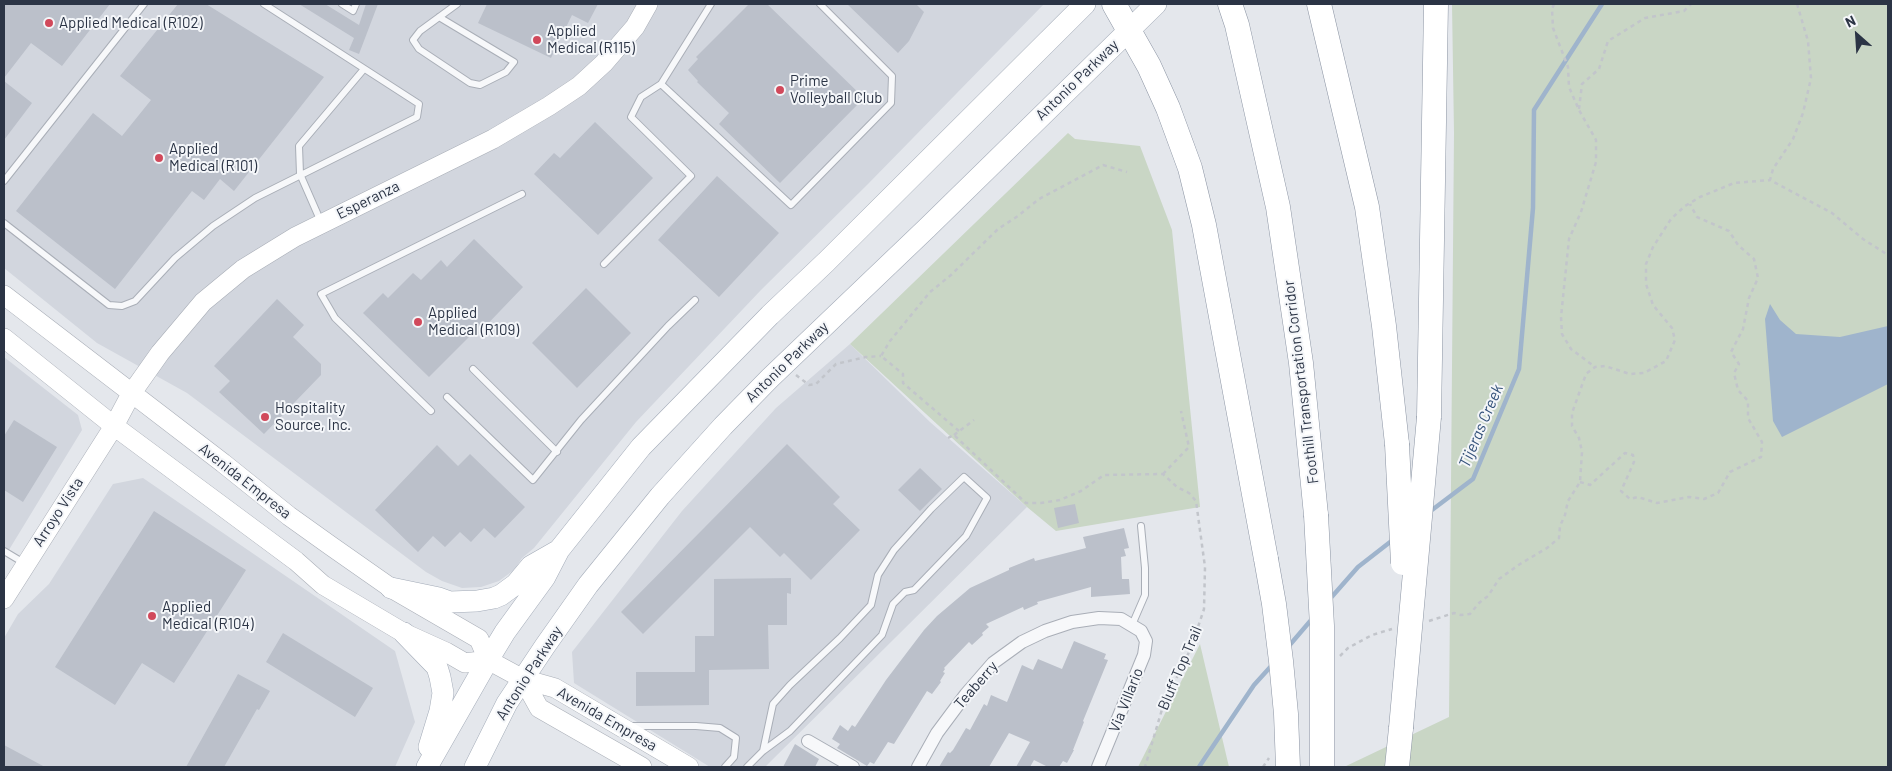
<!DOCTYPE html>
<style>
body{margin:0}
#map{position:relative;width:1892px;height:771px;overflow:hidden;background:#e4e7ec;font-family:Barlow,sans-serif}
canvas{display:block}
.frame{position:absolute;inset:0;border:5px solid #2b3445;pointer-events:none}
.north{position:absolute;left:1832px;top:10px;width:50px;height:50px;-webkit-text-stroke:4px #f4f6f9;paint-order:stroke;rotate:334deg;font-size:14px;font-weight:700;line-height:20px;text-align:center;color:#2b3445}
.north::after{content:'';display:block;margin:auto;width:18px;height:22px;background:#2b3445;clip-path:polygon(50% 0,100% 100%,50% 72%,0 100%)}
</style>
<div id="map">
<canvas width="1892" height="771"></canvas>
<div class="frame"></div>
<div class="north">N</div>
</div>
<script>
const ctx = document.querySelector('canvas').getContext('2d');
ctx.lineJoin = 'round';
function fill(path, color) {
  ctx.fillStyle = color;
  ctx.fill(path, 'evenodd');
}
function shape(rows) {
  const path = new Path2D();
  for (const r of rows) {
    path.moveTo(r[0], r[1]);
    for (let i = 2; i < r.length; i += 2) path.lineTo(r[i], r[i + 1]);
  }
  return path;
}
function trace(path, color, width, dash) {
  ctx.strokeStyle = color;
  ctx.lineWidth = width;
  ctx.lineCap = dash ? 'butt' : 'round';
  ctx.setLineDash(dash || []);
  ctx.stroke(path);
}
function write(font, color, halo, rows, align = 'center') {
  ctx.font = font + ' Barlow,sans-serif';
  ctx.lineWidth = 4;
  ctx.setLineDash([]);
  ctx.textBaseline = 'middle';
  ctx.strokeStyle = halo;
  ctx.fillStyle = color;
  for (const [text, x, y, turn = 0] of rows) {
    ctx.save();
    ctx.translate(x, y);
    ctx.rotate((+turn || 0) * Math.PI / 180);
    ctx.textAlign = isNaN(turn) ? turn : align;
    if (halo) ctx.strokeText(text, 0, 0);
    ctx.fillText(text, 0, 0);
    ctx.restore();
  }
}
fill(shape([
 [4,4,1044,4,868,184,761,290,636,422,534,548,522,558,514,570,499,581,481,587,462,588,442,581,426,572,187,393,97,343,4,268],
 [850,344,930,422,1027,507,765,767,710,767,574,683,572,652,682,511,776,408],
 [4,357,78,415,82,430,4,558],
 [143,478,395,651,415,722,395,767,4,767,4,638,18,614,49,584,113,484]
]), '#d2d6de');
fill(shape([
 [1452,4,1888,4,1888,767,1344,767,1449,717,1454,133],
 [1068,133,1075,139,1140,146,1172,230,1200,507,1056,531,1027,507,850,344],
 [1200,644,1229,767,1138,767]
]), '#c9d6c5');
fill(shape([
 [1770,304,1780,320,1796,334,1840,337,1888,326,1888,384,1782,437,1773,421,1765,319]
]), '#9fb4cc');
trace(shape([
 [1428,513,1473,479,1519,369,1533,208,1534,110,1602,4],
 [1329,600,1358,567,1394,539],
 [1288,647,1312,619],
 [1199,767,1254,685,1273,664]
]), '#9fb4cc', 4.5);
fill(shape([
 [4,4,110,4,62,66,31,43,4,78],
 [178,4,206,4,324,77,234,191,220,179,204,200,192,191,115,289,16,211,93,113,122,136,151,100,120,76],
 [299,4,325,4,359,25,366,4,378,4,359,54,349,50,354,38],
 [487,4,598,4,588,23,572,15,551,58,478,23],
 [749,4,767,4,864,98,780,183,719,124,729,113,697,82,698,81,688,70,698,59,696,57],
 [847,4,916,4,924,12,909,41,898,53],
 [4,81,32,103,4,140],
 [595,122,653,178,598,235,534,174,554,153,560,158],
 [717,176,779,233,719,297,658,240],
 [474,239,523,287,477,335,474,332,429,377,363,313,383,293,388,298,413,273,421,280,441,260,447,267],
 [586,288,631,333,577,388,532,343],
 [277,299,304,325,293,337,321,364,321,375,264,434,219,392,230,381,214,366],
 [14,420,57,447,23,502,4,490,4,436],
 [787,444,840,497,833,504,860,530,811,580,784,553,780,557,750,527,643,634,621,612],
 [437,445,458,466,470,454,525,507,495,538,484,528,471,542,460,532,445,547,433,536,418,552,375,510],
 [920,468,942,489,920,511,898,490],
 [1075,504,1079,523,1058,528,1054,508],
 [154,511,246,570,174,683,142,663,115,705,55,667],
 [1124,528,1129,548,1124,549,1126,556,1121,557,1122,579,1129,579,1130,594,1091,597,1091,587,1037,602,1038,604,1024,610,1023,607,986,624,989,627,982,633,983,635,972,645,969,642,944,668,945,669,943,672,945,673,940,681,941,682,932,694,927,691,894,744,888,742,874,764,870,762,867,766,837,748,840,744,832,739,840,725,848,731,852,725,855,727,886,680,924,630,937,616,970,588,1009,570,1009,568,1034,558,1035,561,1086,548,1083,537],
 [791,578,791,594,787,593,787,625,768,625,769,669,709,670,709,705,636,706,636,672,695,672,695,636,714,636,714,579],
 [283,633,373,688,355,717,266,662],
 [1074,641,1106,654,1104,659,1108,660,1083,721,1084,722,1073,750,1074,750,1067,763,1063,761,1059,767,1048,767,1034,760,1030,767,1016,767,1030,742,1009,733,989,767,939,767,948,752,950,753,953,750,966,728,970,730,984,704,987,706,991,695,1007,702,1022,665,1033,670,1038,659,1062,669],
 [238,674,270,691,259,710,257,709,224,767,186,767],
 [795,744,819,759,815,767,783,767],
 [4,745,45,767,4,767]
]), '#bbc0ca');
const lane = shape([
 [342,4,353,11,356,4],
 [439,17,514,62,506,72,480,85,470,83,419,49,413,40,420,31,457,4],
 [661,84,791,205,891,103,892,76,820,4],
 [4,181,144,4],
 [321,222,300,174,299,146,364,69],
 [4,223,109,305,122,306,135,301,175,258,213,226,255,198,417,117,419,104,264,4],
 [604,264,691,176,631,117,641,97,661,84,711,4],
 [473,369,557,452],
 [447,397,533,480,581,420,668,326,695,300],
 [431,411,335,318,321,294,522,194],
 [4,551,24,563],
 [1132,625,1145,595,1145,568,1141,526],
 [630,726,696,726,720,728,736,738,734,757,725,767],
 [747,767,763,751,790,731,882,635,893,604,905,592,914,590,966,536,987,498,964,477,931,509,894,550,878,575,871,605,840,638,790,685,773,704,763,751]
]);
const street = shape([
 [808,741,853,767],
 [918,767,937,733,966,694,993,663,1022,642,1045,631,1072,622,1099,618,1121,619,1141,631,1146,641,1144,655,1098,767]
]);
const secondary = shape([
 [4,295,223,463,289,516,331,546,391,588,479,639,488,660],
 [4,338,114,426,296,561,323,585,404,633,446,652,465,663,488,660,523,679,555,688,689,767],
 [4,599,114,426,131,394,160,353,203,302,243,269,295,237,493,139,549,106,579,86,604,63,635,27,648,4],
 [523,679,539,708,642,767]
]);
const primary = shape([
 [391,588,439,598,450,602,477,601,494,598,501,595,516,584,531,566,559,550],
 [404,633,437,667,440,677,443,693,440,711,429,747],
 [427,767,488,660,505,632,545,577,559,550,641,447,770,315,826,262,1085,4],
 [475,767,507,703,545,646,588,585,660,496,723,426,770,378,927,228,1156,4]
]);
const highway = shape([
 [1114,4,1149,66,1168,108,1190,168,1204,225,1266,559],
 [1230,4,1237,25,1278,207,1301,363,1316,515],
 [1319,4,1367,207,1384,326,1397,444],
 [1429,417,1436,4],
 [1397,767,1401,728]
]);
trace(lane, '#a9aeb7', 8);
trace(street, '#a9aeb7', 14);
trace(secondary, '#a9aeb7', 20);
trace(primary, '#a3abb8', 22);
trace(highway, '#8b94a3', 25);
trace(shape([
 [1554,4,1552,9,1553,28,1568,67,1569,87,1579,110,1596,140,1596,162,1581,212,1569,239,1561,317,1562,334,1571,349,1595,367],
 [1797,4,1808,41,1811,78,1803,113,1793,139,1773,169,1770,180,1832,213,1863,239,1888,255],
 [1579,109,1582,84,1599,69,1608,41,1645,18,1684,11,1691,4],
 [796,375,809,385,816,384,836,364,866,357,881,356],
 [959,431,903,383,903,374,881,356,890,341,930,292,951,275,998,229,1018,216,1039,199,1103,165,1127,172],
 [954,435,974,420],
 [948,438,954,435,1026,503,1041,503,1060,500,1081,491,1104,475,1163,474,1177,487,1189,493,1196,501,1205,567,1204,609,1191,648,1163,706,1145,767],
 [1163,474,1189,447,1181,411],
 [1580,482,1590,485,1625,453,1633,455,1634,462,1621,491,1630,499,1638,497,1657,503,1689,497,1704,499,1718,493,1730,472,1761,457,1762,442,1748,418,1748,401,1738,390,1734,373,1739,364,1731,352,1743,329,1749,298,1758,278,1754,259,1738,245,1729,231,1697,217,1690,204],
 [1429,621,1454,613,1461,615,1470,614,1479,603,1488,596,1499,579,1520,564,1547,548,1559,538,1560,526,1565,515,1568,501,1580,482,1582,452,1579,438,1572,426,1572,413,1586,374,1595,367,1605,366,1630,374,1644,373,1666,361,1675,340,1672,328,1653,305,1646,284,1646,264,1653,247,1671,219,1685,206,1700,197,1734,183,1770,180],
 [1340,656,1348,648,1372,635,1392,629],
 [1263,767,1269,758]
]), '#c2c5cb', 2.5, [4, 4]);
trace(lane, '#f7f8fa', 6);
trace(street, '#f7f8fa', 12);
trace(secondary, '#fff', 19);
trace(primary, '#fff', 21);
trace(highway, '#fff', 24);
const highwayBridge = shape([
 [1397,444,1403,563],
 [1316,515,1322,626,1322,767],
 [1266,559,1274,604,1281,661,1286,714,1288,767],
 [1401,728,1429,417]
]);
trace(highwayBridge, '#8b94a3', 25, []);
trace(highwayBridge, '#fff', 24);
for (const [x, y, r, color] of [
 [49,23,5,"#d1495b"],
 [537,40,5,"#d1495b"],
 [780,90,5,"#d1495b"],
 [159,158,5,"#d1495b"],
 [418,322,5,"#d1495b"],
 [265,417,5,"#d1495b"],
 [152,616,5,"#d1495b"]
]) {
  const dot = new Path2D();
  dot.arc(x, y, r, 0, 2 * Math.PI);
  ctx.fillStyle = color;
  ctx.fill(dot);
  trace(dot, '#f4f6f9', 2);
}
write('15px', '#2b3445', '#f4f6f9', [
 ["Applied Medical (R102)",59,23],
 ["Applied",547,31],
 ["Medical (R115)",547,48],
 ["Prime",790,81],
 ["Volleyball Club",790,98],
 ["Applied",169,149],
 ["Medical (R101)",169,166],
 ["Applied",428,313],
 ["Medical (R109)",428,330],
 ["Hospitality",275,408],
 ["Source, Inc.",275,425],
 ["Applied",162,607],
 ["Medical (R104)",162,624]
], 'left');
write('15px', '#2b3445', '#f4f6f9', [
 ["Antonio Parkway",1077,80,-44],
 ["Esperanza",368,200,-26],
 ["Antonio Parkway",787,362,-44],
 ["Foothill Transportation Corridor",1301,382,-97],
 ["Avenida Empresa",245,481,38],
 ["Arroyo Vista",58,512,-57],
 ["Bluff Top Trail",1180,668,-67],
 ["Antonio Parkway",529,673,-57],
 ["Teaberry",976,685,-49],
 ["Via Villario",1126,700,-68],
 ["Avenida Empresa",607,719,30]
]);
write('italic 16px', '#34527a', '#f4f6f9', [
 ["Tijeras Creek",1481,426,-67]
]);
</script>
